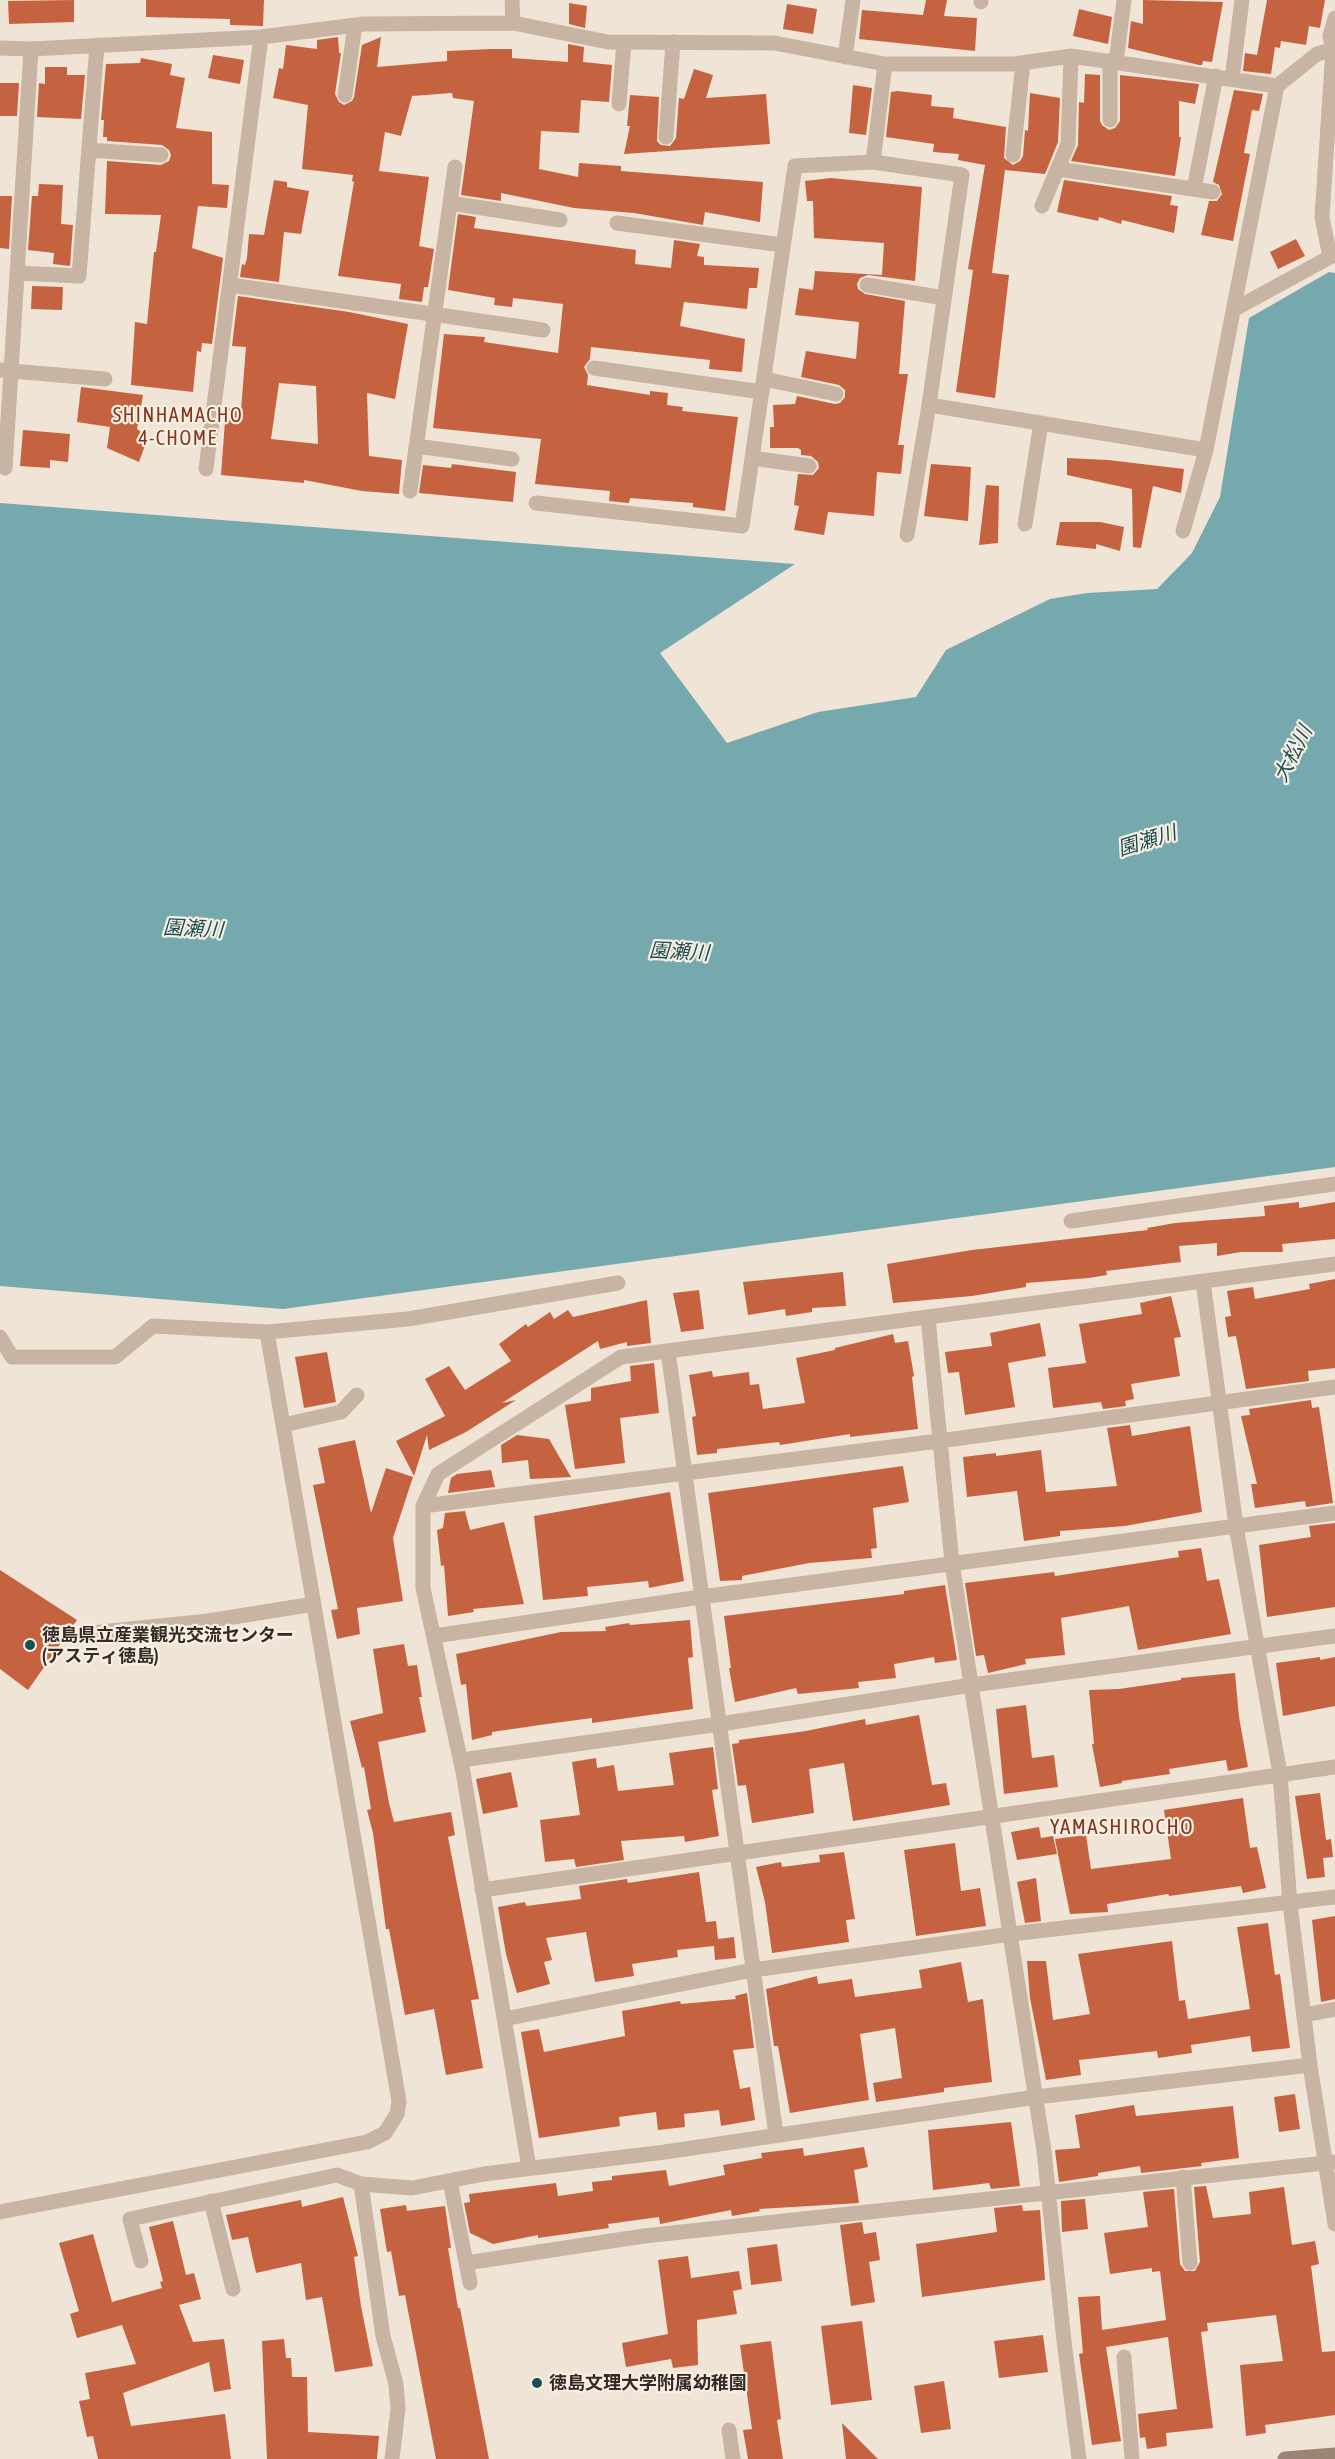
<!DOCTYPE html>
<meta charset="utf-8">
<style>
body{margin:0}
canvas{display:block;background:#f0e4d6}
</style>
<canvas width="1335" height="2459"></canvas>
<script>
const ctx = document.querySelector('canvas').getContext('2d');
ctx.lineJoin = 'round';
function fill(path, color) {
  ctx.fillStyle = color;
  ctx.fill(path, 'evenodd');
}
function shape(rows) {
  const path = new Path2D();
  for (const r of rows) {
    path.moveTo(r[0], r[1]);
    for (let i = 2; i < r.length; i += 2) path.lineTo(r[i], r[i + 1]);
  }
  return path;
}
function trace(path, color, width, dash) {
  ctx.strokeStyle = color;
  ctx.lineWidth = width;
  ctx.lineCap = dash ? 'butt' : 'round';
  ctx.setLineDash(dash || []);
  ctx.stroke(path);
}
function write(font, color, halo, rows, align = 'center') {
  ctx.font = font + ' "Asap Condensed","Noto Sans JP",sans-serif';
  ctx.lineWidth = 4.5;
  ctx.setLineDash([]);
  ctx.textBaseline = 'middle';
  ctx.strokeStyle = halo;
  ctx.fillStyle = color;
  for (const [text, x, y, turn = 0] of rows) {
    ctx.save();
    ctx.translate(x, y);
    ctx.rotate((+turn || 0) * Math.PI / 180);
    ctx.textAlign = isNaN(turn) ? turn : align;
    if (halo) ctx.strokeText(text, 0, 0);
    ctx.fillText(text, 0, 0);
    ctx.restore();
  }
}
fill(shape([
 [1329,272,1335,273,1335,1167,283,1309,0,1286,0,503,795,564,660,653,727,743,818,712,916,697,946,650,1050,599,1087,593,1157,589,1192,553,1220,497,1249,318]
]), '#76a9ad');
fill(shape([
 [74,0,74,22,9,24,8,1],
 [146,0,264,0,263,26,230,25,230,19,146,17],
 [926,0,947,0,944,16,977,18,975,51,859,39,862,10,923,15],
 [1143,0,1223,2,1212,62,1203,61,1202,65,1199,65,1128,48,1131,21,1143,24],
 [1267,0,1325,0,1320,28,1309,26,1306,45,1281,41,1280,48,1275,47,1271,74,1243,71,1245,53,1257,55],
 [569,3,587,6,585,28,569,24],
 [787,4,817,9,813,34,783,29],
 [1079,9,1112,17,1108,44,1073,36],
 [338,37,339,53,341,53,335,94,339,102,344,105,352,101,354,97,362,45,381,37,377,67,447,61,447,51,491,49,512,49,512,58,568,62,568,44,584,47,583,62,574,61,612,65,609,102,581,100,579,133,541,131,539,169,578,177,579,163,621,166,621,171,763,182,760,222,705,212,703,225,634,213,574,208,501,193,501,201,461,195,474,101,453,98,452,93,412,96,401,136,385,132,379,171,429,177,419,246,434,249,428,287,424,287,422,302,399,299,401,284,338,276,354,182,352,181,353,175,302,169,308,105,273,98,279,68,283,69,286,45,317,49,317,40],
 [213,55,244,60,240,84,208,78],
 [141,58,172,64,170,75,185,78,176,128,212,132,212,184,229,185,227,208,198,206,192,248,223,258,212,344,202,343,201,352,197,351,193,392,131,385,135,322,147,324,154,252,156,252,161,215,105,214,107,161,161,165,169,161,171,155,169,150,162,145,107,141,107,137,103,137,104,120,101,120,106,64,140,63],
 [45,67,67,67,67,75,85,75,81,119,37,117,39,83,45,84],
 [694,69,713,75,706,98,766,94,770,144,624,154,630,126,627,126,630,95,659,97,657,141,661,145,670,146,676,138,679,98,684,99],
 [1085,74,1100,75,1100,121,1102,125,1109,130,1115,128,1120,121,1120,75,1199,84,1195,104,1179,101,1179,137,1181,137,1175,176,1071,161,1078,145,1079,102,1084,103],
 [0,83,19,83,17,116,0,116],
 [853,85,872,88,866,135,849,133],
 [1234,90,1263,94,1259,111,1252,110,1244,153,1250,154,1233,241,1201,235,1209,201,1217,201,1222,194,1219,185,1213,182],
 [897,91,932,95,931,106,954,108,953,118,1006,127,1004,158,1013,165,1020,161,1023,156,1025,130,1028,131,1030,93,1060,98,1058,142,1045,174,1005,170,992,273,1009,275,995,398,956,392,973,270,968,269,985,165,958,160,959,154,933,152,934,144,886,137,891,92],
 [831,178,922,187,915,281,868,275,860,278,857,284,858,289,865,294,905,301,899,374,908,374,898,445,904,445,901,474,877,472,874,516,828,512,824,535,794,530,799,506,794,505,798,474,813,475,819,468,818,462,811,456,801,455,801,450,798,448,770,448,770,427,774,427,773,405,795,404,797,396,835,404,840,403,845,397,845,390,839,385,801,377,806,351,856,359,859,322,795,315,799,288,813,290,815,271,882,275,884,243,814,238,813,201,807,201,805,181],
 [274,180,287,182,287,187,309,191,301,234,284,232,279,282,240,277,242,264,245,265,247,258,249,234,264,235],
 [1064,180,1172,196,1170,205,1178,206,1174,233,1122,220,1121,224,1099,217,1098,221,1057,212],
 [39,184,63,185,61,224,73,225,70,266,53,264,54,253,28,250,32,196,38,196],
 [0,196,12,196,9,249,0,248],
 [458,214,476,217,474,228,636,250,635,264,671,268,674,240,700,244,697,256,704,257,704,265,759,268,757,288,749,288,747,309,684,302,680,326,745,339,742,372,709,369,710,360,591,347,590,359,584,367,588,375,587,385,650,395,650,391,668,393,667,405,683,407,682,411,738,417,725,511,693,507,693,503,630,498,629,503,609,501,610,491,535,484,541,439,433,428,444,334,485,337,484,342,558,353,563,304,513,298,512,307,494,305,495,298,448,290],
 [1296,239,1305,256,1278,269,1270,252],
 [32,286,63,287,62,310,31,309],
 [238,296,349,312,408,324,395,399,367,393,369,456,402,460,399,494,362,491,304,480,304,483,221,475,226,408,241,410,246,347,232,346],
 [279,383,316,386,318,444,271,439],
 [81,387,143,395,137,429,148,437,139,462,107,448,110,427,77,422],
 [23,430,70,434,68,462,50,460,50,468,20,466],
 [1067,458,1108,460,1184,469,1181,493,1153,486,1141,548,1133,547,1132,489,1067,475],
 [452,464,516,472,513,502,419,493,423,465,451,468],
 [931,464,971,467,968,521,924,516],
 [986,485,999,486,998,543,979,545],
 [1060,522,1100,522,1124,527,1120,551,1096,544,1096,549,1056,545],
 [1299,1202,1299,1208,1335,1202,1335,1239,1282,1244,1283,1252,1241,1252,1217,1256,1217,1243,1179,1246,1181,1262,1106,1271,1107,1275,1089,1278,1026,1283,1026,1287,972,1296,893,1303,887,1264,972,1250,1148,1230,1147,1228,1175,1223,1265,1216,1264,1206],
 [843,1272,846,1306,812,1308,812,1312,786,1316,785,1309,748,1315,743,1282],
 [1335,1279,1335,1368,1308,1371,1309,1381,1246,1389,1236,1336,1228,1337,1225,1317,1231,1316,1227,1291,1253,1287,1255,1299,1310,1289,1309,1284],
 [699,1290,704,1329,681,1332,673,1293],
 [1171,1296,1181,1337,1174,1338,1180,1376,1131,1384,1134,1399,1125,1401,1126,1406,1103,1409,1101,1402,1053,1408,1048,1368,1086,1363,1079,1324,1142,1314,1140,1303],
 [647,1300,651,1343,627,1346,627,1342,600,1349,598,1341,502,1403,516,1400,466,1432,429,1450,427,1435,414,1476,396,1441,445,1416,425,1379,449,1366,465,1390,511,1361,499,1344,526,1324,528,1327,550,1312,554,1319,568,1310,573,1317],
 [1040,1323,1046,1356,1008,1363,1015,1407,965,1415,959,1372,948,1373,945,1352,992,1346,990,1333],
 [893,1334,895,1343,908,1341,914,1376,912,1377,918,1429,850,1437,850,1434,780,1445,779,1442,717,1449,717,1453,697,1455,692,1417,696,1416,689,1375,712,1371,713,1377,749,1372,750,1385,759,1384,763,1409,805,1403,796,1358,835,1350,835,1348],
 [327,1352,336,1402,304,1408,295,1357],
 [654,1363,659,1413,620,1418,625,1463,575,1469,565,1405,591,1401,591,1388,631,1381,630,1366],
 [1311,1400,1312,1408,1319,1407,1333,1503,1306,1507,1305,1501,1255,1508,1251,1484,1257,1484,1241,1416,1250,1415,1249,1409],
 [1130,1425,1132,1436,1190,1426,1202,1512,1125,1526,1060,1531,1060,1536,1024,1541,1017,1491,967,1497,963,1457,996,1453,996,1456,1041,1450,1046,1492,1117,1486,1107,1428],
 [517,1435,549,1439,571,1477,530,1479,528,1460,502,1463,501,1445],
 [355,1440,371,1513,386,1468,413,1477,393,1538,403,1601,357,1608,360,1634,337,1639,331,1610,338,1609,313,1485,325,1483,318,1448],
 [903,1466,909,1502,873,1508,877,1548,871,1549,872,1558,809,1563,742,1576,742,1580,720,1581,708,1493],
 [491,1470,495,1487,448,1493,451,1478,457,1474],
 [670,1492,684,1581,649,1588,648,1581,587,1587,588,1596,543,1600,534,1516],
 [465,1511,470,1530,504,1522,524,1604,473,1609,474,1612,448,1616,444,1565,441,1566,437,1530,443,1528,445,1513],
 [1335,1523,1335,1607,1267,1617,1259,1545,1311,1537,1309,1526],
 [1201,1548,1207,1581,1219,1579,1231,1634,1138,1650,1129,1606,1061,1618,1065,1655,1025,1659,1026,1664,988,1673,984,1655,976,1656,965,1583,1054,1572,1055,1576,1179,1557,1178,1551],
 [0,1570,77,1620,28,1690,0,1669],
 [945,1585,957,1660,935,1663,934,1657,894,1664,896,1678,858,1682,859,1688,798,1694,796,1688,735,1702,729,1668,731,1668,724,1616,904,1594,904,1591],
 [690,1620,693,1657,688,1658,693,1709,592,1723,592,1718,547,1724,492,1732,492,1735,472,1740,466,1684,461,1685,456,1654,561,1632,606,1631,605,1627,629,1623,630,1625],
 [404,1644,408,1666,417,1665,422,1697,419,1697,426,1732,378,1742,389,1803,394,1822,451,1812,455,1835,448,1837,479,1999,471,2000,483,2068,446,2075,434,2009,405,2015,389,1929,386,1929,373,1833,367,1810,371,1809,364,1767,362,1768,350,1721,383,1713,373,1649],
 [1320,1657,1320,1660,1335,1657,1335,1706,1283,1716,1276,1663],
 [1235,1673,1239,1717,1248,1767,1228,1771,1226,1760,1169,1769,1170,1774,1122,1781,1122,1783,1100,1787,1092,1744,1094,1744,1089,1690,1119,1689,1181,1680,1181,1678],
 [1026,1705,1032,1758,1054,1755,1058,1787,1004,1794,996,1709],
 [919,1715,932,1785,946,1783,950,1805,853,1821,844,1763,809,1769,814,1813,752,1823,746,1785,738,1786,732,1744,739,1743,739,1740,806,1731,865,1719,866,1725],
 [713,1747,718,1789,712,1790,719,1836,685,1842,684,1836,621,1841,624,1860,576,1867,574,1859,545,1862,540,1820,580,1815,572,1762,596,1758,597,1768,614,1765,618,1791,674,1785,669,1753],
 [511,1772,518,1807,483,1814,476,1779],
 [1320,1793,1326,1840,1331,1839,1333,1857,1323,1858,1325,1877,1307,1879,1295,1796],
 [1243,1798,1250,1848,1257,1847,1266,1888,1243,1893,1241,1886,1169,1896,1168,1894,1107,1904,1108,1912,1070,1914,1055,1839,1086,1835,1091,1869,1171,1859,1164,1810],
 [1039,1827,1041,1838,1053,1836,1057,1854,1017,1860,1011,1832],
 [955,1843,961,1891,980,1888,986,1926,916,1936,904,1850],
 [844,1852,855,1919,846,1920,849,1942,772,1953,765,1902,756,1867,781,1862,782,1867,820,1862,819,1855],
 [699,1872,706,1922,716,1921,718,1939,734,1937,736,1958,715,1960,714,1946,677,1950,678,1957,632,1964,634,1976,595,1982,586,1932,546,1938,552,1960,544,1962,550,1984,517,1993,506,1954,498,1907,525,1902,526,1906,581,1899,579,1886,627,1879,628,1883],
 [1036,1878,1041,1921,1025,1923,1017,1882],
 [1335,1916,1335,1999,1321,2002,1312,1920],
 [1268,1923,1275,1975,1280,1974,1290,2048,1252,2052,1250,2036,1191,2045,1192,2053,1158,2058,1157,2051,1079,2060,1081,2075,1046,2080,1030,1998,1027,1961,1046,1961,1053,2020,1090,2014,1078,1954,1172,1941,1179,2001,1185,2000,1188,2019,1250,2009,1237,1927],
 [961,1962,968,2002,983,1999,992,2082,944,2088,944,2092,876,2102,873,2083,902,2078,895,2028,860,2034,869,2100,790,2113,778,2046,774,2046,766,1989,817,1976,818,1984,852,1979,855,1997,922,1988,919,1970],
 [747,1993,754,2048,733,2050,740,2089,750,2087,755,2120,721,2126,719,2110,684,2114,685,2127,658,2130,656,2112,619,2117,620,2126,539,2138,521,2032,539,2029,544,2052,625,2036,622,2011,680,2001,681,2004,736,1999,735,1996],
 [1295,2094,1300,2129,1279,2132,1274,2097],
 [1134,2105,1136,2116,1233,2106,1239,2158,1201,2163,1202,2166,1141,2173,1140,2166,1098,2173,1098,2176,1059,2182,1055,2150,1080,2148,1075,2115],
 [1011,2122,1020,2186,991,2189,989,2183,933,2190,928,2130],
 [864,2147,868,2167,854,2170,859,2203,759,2209,760,2211,732,2216,731,2210,660,2224,659,2217,608,2224,609,2228,538,2238,538,2235,493,2244,470,2233,464,2203,470,2202,469,2194,556,2183,558,2196,593,2191,592,2182,612,2180,612,2176,666,2170,669,2186,725,2175,723,2165,762,2158,761,2153,803,2148,804,2156],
 [1206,2186,1213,2218,1251,2214,1249,2192,1284,2187,1292,2245,1315,2241,1319,2264,1311,2266,1322,2352,1335,2351,1335,2415,1265,2425,1266,2433,1246,2436,1240,2365,1283,2361,1276,2315,1207,2323,1208,2331,1201,2332,1213,2428,1166,2433,1167,2446,1147,2449,1145,2437,1140,2438,1138,2414,1177,2409,1168,2337,1106,2347,1121,2441,1092,2445,1079,2354,1083,2353,1078,2297,1100,2296,1102,2330,1166,2320,1160,2271,1152,2272,1152,2268,1110,2274,1104,2233,1148,2227,1143,2192,1174,2189,1180,2264,1185,2271,1195,2271,1200,2262,1194,2187],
 [343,2197,358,2256,354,2257,361,2306,373,2366,335,2372,322,2297,306,2300,301,2263,256,2273,248,2237,232,2240,226,2215,301,2200,302,2207],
 [1085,2199,1088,2229,1062,2232,1061,2201],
 [406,2205,407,2211,445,2206,451,2248,448,2248,458,2308,460,2308,489,2459,436,2459,405,2295,399,2296,391,2251,387,2252,380,2209],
 [1022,2205,1023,2211,1040,2210,1045,2280,922,2297,916,2244,997,2232,994,2208],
 [173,2221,186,2275,194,2273,201,2299,179,2305,193,2342,224,2339,231,2389,214,2392,209,2362,123,2393,131,2426,225,2414,231,2459,98,2459,93,2436,87,2437,79,2401,90,2399,85,2373,136,2364,122,2325,77,2338,70,2314,79,2311,59,2243,93,2234,112,2302,162,2288,160,2282,163,2281,149,2227],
 [862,2222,864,2234,876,2232,880,2260,869,2262,875,2302,851,2306,840,2225],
 [777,2244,782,2281,751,2285,747,2248],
 [688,2256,691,2278,739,2271,742,2289,733,2291,737,2314,697,2320,698,2365,673,2368,671,2359,626,2367,622,2343,668,2334,658,2260],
 [862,2321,872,2400,831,2405,821,2326],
 [1043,2335,1048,2372,999,2378,994,2341],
 [284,2339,286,2358,291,2358,292,2377,307,2377,308,2432,379,2436,377,2459,267,2459,262,2341],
 [771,2341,781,2419,777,2420,783,2459,748,2459,743,2430,752,2429,740,2345],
 [944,2381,951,2429,921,2433,914,2386],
 [842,2423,878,2459,846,2459]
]), '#c56340');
trace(shape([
 [512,0,513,23],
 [981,2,981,0],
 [0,48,31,49,261,37,364,24,513,23,608,42,774,43,885,64,1014,64,1071,56,1277,86,1317,54,1335,49],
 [845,57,853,0],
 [1116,62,1124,0],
 [1232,79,1242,0],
 [345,95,355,25],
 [619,104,624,42],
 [1110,120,1110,61],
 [666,137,673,42],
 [89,150,161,155],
 [1013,155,1023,63],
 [873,162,885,64],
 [1058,169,1213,192],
 [1194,189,1216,76],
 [450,203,560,220],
 [1042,206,1068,144,1071,56],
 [617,223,783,245],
 [17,273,79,276,97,45],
 [230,285,543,330],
 [867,285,944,298],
 [1235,309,1330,257,1322,217,1333,49,1330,36,1335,18],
 [594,368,762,392],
 [0,370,105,379],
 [764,379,836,394],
 [929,405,1206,450],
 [416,446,512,459],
 [752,458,809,466],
 [5,468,31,49],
 [206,469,261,37],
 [410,491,455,167],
 [536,503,742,526,795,166,873,162,962,175,929,405,907,535],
 [1025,524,1041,423],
 [1183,531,1206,450,1277,86],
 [1071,1221,1335,1184],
 [1203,1282,1236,1526,1280,1774,1290,1904,1310,2065],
 [928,1318,952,1563,1044,2151,1064,2341,1079,2459],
 [0,1337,12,1357,115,1357,153,1326,267,1332,408,1319,618,1283],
 [668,1351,776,2135],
 [283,1425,341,1412,357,1395],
 [423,1506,939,1441,1335,1387],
 [100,1632,208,1621,314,1604],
 [434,1636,701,1597,1335,1513],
 [461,1760,720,1724,972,1685,1335,1636],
 [482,1890,1335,1767],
 [1304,2015,1335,2009],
 [504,2019,753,1970,1011,1934,1335,1897],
 [529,2168,463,1772,423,1588,423,1506,438,1474,621,1357,1335,1264],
 [1183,2177,1190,2263],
 [450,2181,470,2283],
 [211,2201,233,2289],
 [0,2212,367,2142,385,2133,397,2114,399,2101,267,1332],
 [141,2261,130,2219,337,2175,361,2184],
 [466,2263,644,2236,1335,2162],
 [1124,2357,1132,2459],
 [729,2430,733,2459],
 [392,2459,398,2409,396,2384,383,2336,361,2184,412,2188,484,2174,665,2152,1036,2097,1310,2065,1335,2224]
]), '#c8b4a3', 15);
trace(shape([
 [1285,2459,1335,2455]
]), '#9b8375', 15);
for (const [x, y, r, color] of [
 [30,1645,6,"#1b4e53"],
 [537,2383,6,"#1b4e53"]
]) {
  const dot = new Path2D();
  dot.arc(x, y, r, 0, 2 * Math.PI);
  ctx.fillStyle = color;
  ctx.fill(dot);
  trace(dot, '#f8efe2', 2);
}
write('bold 18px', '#332925', '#f8efe2', [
 ["徳島県立産業観光交流センター",42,1635],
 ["(アスティ徳島)",42,1656],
 ["徳島文理大学附属幼稚園",549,2383]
], 'left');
ctx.letterSpacing = '1.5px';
write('20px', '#80381f', '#f8efe2', [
 ["SHINHAMACHO",178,416],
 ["4-CHOME",178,439]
]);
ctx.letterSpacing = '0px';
write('italic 20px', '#1b4e53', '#f8efe2', [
 ["大松川",1293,754,-63],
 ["園瀬川",1147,841,-17],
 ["園瀬川",193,929,3],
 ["園瀬川",679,952,3]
]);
ctx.letterSpacing = '1.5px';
write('21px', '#80381f', '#f8efe2', [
 ["YAMASHIROCHO",1122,1827]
]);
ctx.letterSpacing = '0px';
</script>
